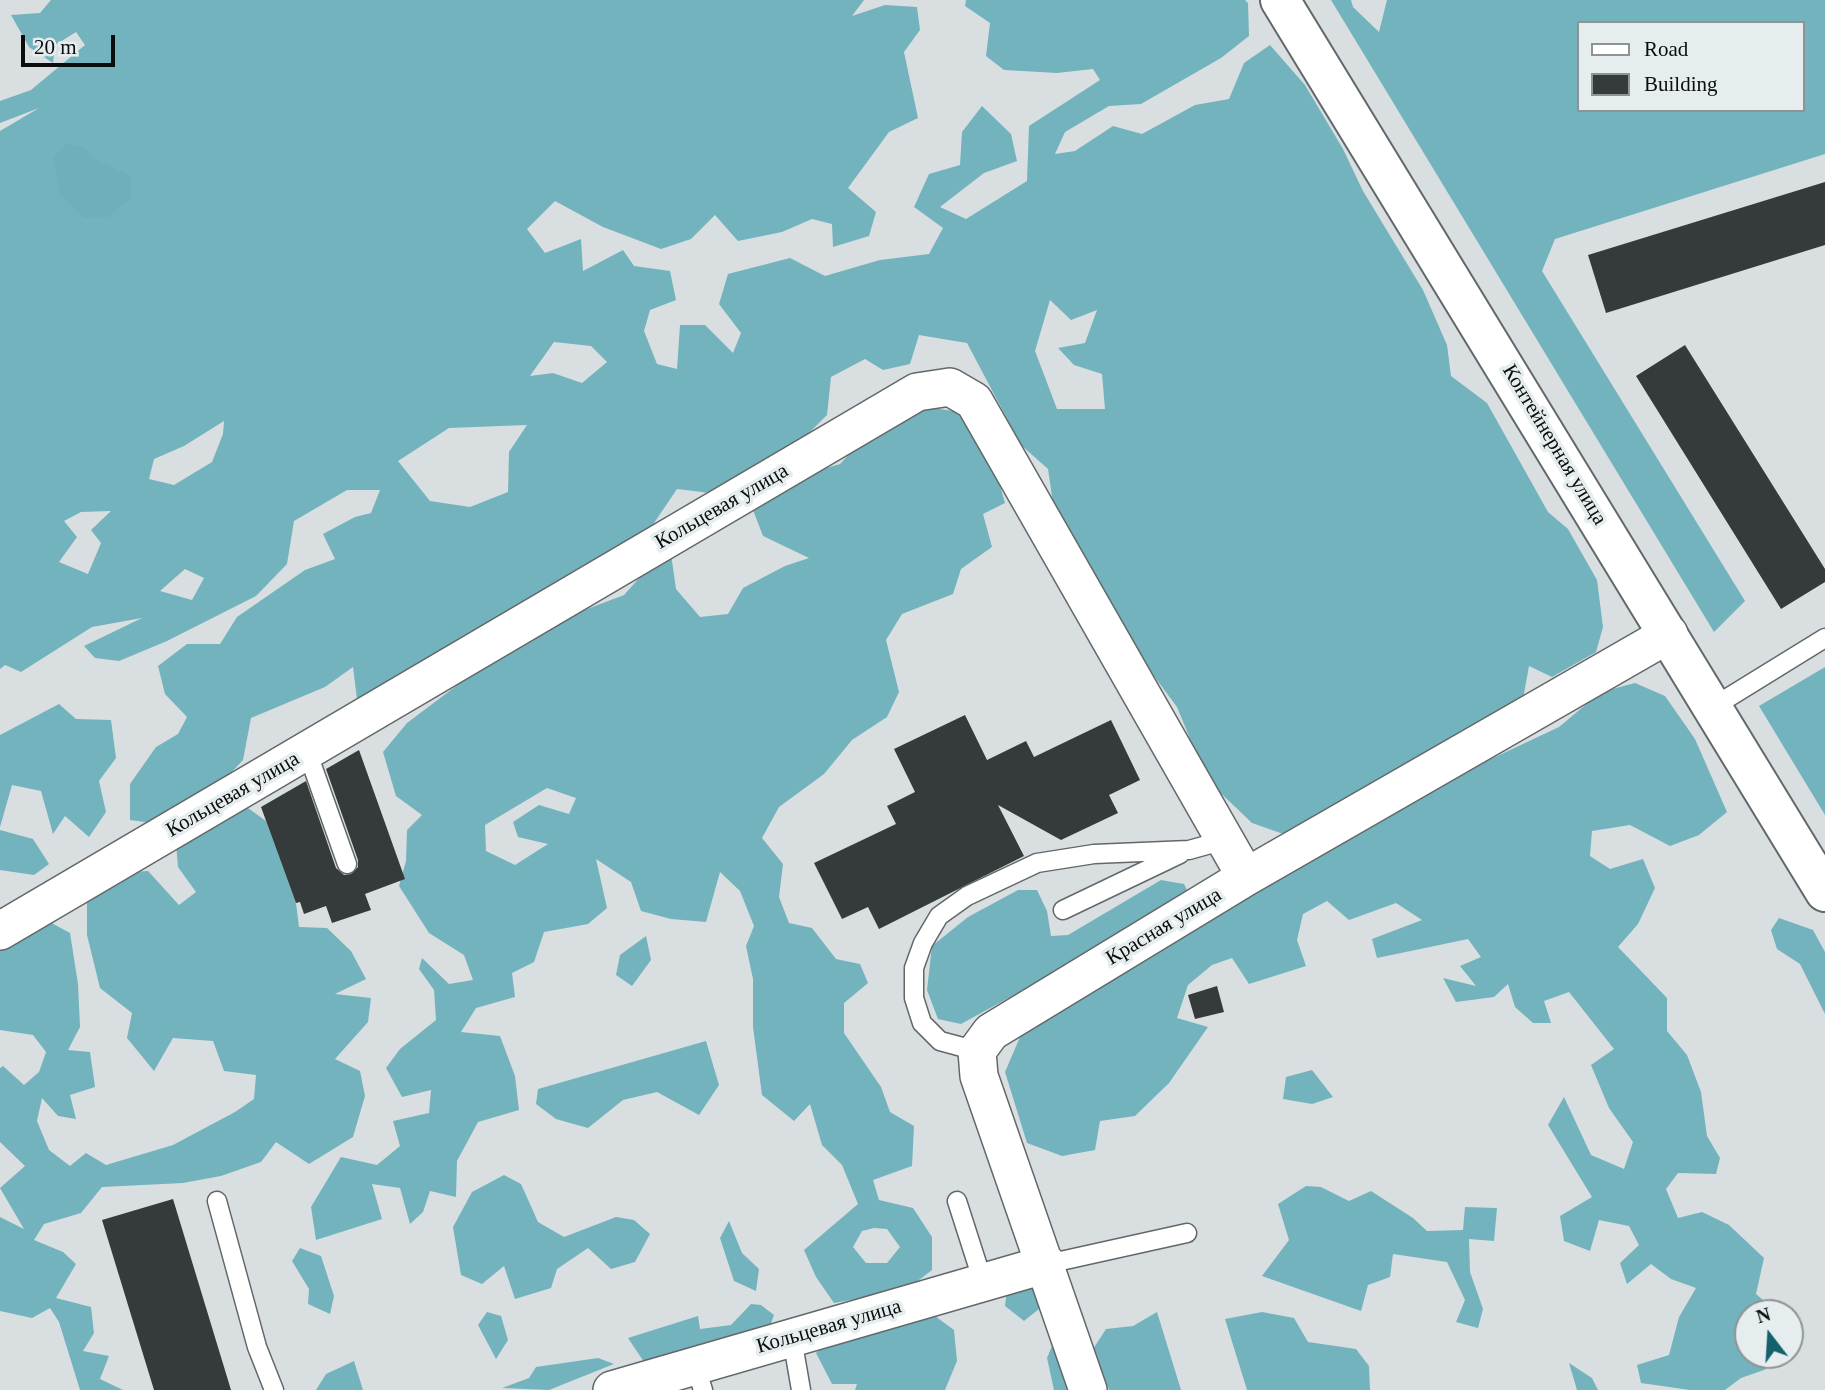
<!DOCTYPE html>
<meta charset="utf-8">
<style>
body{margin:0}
#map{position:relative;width:1825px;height:1390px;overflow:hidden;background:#d9dfe1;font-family:"Times New Roman",serif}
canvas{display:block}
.legend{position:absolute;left:1577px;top:21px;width:228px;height:91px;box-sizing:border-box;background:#e6edee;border:2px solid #8e9394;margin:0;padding:9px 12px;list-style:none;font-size:21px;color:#0a0c0d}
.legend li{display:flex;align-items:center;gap:14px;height:35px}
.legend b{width:35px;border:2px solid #8e9394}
.north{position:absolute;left:1734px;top:1299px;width:70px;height:70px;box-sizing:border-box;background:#e6edee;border:2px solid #8e9394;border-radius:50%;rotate:343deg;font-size:19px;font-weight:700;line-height:28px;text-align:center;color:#0a0c0d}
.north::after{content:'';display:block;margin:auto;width:24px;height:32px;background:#14616b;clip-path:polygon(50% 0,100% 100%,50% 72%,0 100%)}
.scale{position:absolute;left:21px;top:35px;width:94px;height:32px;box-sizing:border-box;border:4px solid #0a0c0d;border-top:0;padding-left:9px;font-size:21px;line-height:24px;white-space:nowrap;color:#0a0c0d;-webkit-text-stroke:5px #e6edee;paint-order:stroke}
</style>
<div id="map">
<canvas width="1825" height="1390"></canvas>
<ul class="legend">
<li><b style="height:9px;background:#fff"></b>Road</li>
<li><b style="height:19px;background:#353a3b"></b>Building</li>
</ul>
<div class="north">N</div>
<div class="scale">20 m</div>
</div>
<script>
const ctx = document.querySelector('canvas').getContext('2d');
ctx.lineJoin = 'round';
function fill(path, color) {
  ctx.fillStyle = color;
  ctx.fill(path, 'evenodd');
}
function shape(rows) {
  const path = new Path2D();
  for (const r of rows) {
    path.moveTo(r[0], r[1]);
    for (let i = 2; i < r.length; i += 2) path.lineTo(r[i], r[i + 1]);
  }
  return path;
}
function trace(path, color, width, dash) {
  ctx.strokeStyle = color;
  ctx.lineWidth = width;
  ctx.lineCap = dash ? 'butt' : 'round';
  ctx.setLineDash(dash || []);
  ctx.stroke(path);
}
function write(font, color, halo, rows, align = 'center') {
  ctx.font = font + ' "Times New Roman",serif';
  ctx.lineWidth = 7;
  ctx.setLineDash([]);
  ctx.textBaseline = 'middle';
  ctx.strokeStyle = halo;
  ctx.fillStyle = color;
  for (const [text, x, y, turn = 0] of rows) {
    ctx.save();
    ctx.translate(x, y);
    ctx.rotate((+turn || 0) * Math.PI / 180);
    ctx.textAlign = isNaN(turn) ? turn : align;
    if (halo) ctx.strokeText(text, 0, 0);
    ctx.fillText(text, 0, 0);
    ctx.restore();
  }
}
fill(shape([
 [51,0,864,0,852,16,885,5,917,7,920,30,904,52,918,118,889,132,848,188,876,212,869,236,833,247,832,224,812,219,782,232,738,241,715,215,691,239,661,249,603,227,555,201,527,229,545,253,581,239,583,271,623,250,634,266,670,271,676,300,650,310,644,331,657,364,677,369,680,325,705,325,733,353,741,333,719,304,728,274,790,258,825,276,880,260,929,254,943,228,914,207,929,174,960,165,962,132,982,106,1011,134,1017,161,984,173,940,207,966,219,1027,181,1029,126,1100,80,1093,69,1057,73,1004,70,986,56,990,23,965,6,966,0,1245,0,1248,3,1249,36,1221,58,1141,104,1109,106,1065,132,1055,154,1075,151,1113,126,1142,134,1195,105,1229,99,1244,63,1270,45,1305,85,1343,149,1363,191,1423,290,1447,345,1451,376,1487,403,1548,512,1568,529,1597,580,1603,627,1596,652,1552,677,1529,666,1523,699,1289,836,1252,823,1207,780,1177,707,1128,641,1054,510,1048,469,1021,445,967,343,919,335,910,364,883,370,865,359,831,377,827,415,782,460,734,477,718,494,677,489,650,529,396,688,357,699,353,667,325,687,251,718,243,760,209,796,160,824,130,820,130,784,156,747,178,734,187,717,165,694,158,666,187,644,220,644,237,617,305,570,335,559,323,534,355,517,371,513,380,490,347,490,294,521,287,564,256,596,167,641,119,661,95,658,84,646,142,618,92,627,21,672,5,665,0,669,0,131,39,108,0,123,0,101,31,90,85,45,76,32,55,45,53,63,29,47,11,15,40,13],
 [1050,300,1071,320,1097,310,1085,343,1058,348,1074,365,1102,374,1105,409,1057,409,1035,351],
 [554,342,591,346,607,362,582,383,553,373,530,376],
 [224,421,223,434,212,462,174,485,149,479,154,459,184,446],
 [527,425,509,452,508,492,470,507,430,501,398,461,449,428],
 [111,511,91,530,101,543,88,574,59,562,77,537,64,521,81,512],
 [185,569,204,578,192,600,160,591],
 [1331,0,1351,0,1353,7,1379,32,1387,0,1825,0,1825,154,1555,239,1542,271,1745,601,1714,632],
 [1578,23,1802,23,1802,110,1578,110],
 [914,405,966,413,996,472,1005,503,983,514,992,547,961,569,953,594,902,614,886,640,899,692,887,717,852,740,824,774,779,807,762,838,783,864,779,897,789,923,812,928,836,959,860,964,868,983,844,1003,844,1033,881,1087,890,1112,914,1126,912,1166,873,1180,879,1200,913,1208,932,1237,932,1270,906,1290,834,1303,816,1277,804,1250,858,1204,842,1165,822,1145,810,1104,794,1121,762,1095,753,1027,753,979,746,946,754,926,740,891,720,872,706,922,671,919,641,911,631,882,596,859,607,908,588,924,544,932,534,962,512,973,515,997,476,1008,461,1032,500,1036,515,1076,519,1110,478,1122,457,1161,456,1197,430,1191,423,1212,410,1224,400,1188,372,1184,382,1219,316,1240,311,1207,341,1157,377,1165,400,1146,393,1121,429,1113,431,1090,402,1097,386,1068,400,1049,436,1020,434,990,419,969,422,958,449,984,473,980,464,955,429,933,399,886,406,861,407,830,422,815,396,796,383,752,407,723,500,653,558,620,624,595,649,567,671,554,676,589,700,617,728,614,743,588,785,566,809,558,763,536,753,510,789,479,840,464,867,435],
 [547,788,576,798,569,814,539,805,513,822,518,837,548,844,515,865,486,851,485,825],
 [874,1228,887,1229,900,1247,887,1263,866,1263,853,1247,862,1231],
 [1825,667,1825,815,1759,706],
 [1635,683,1665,696,1695,739,1727,812,1699,835,1670,846,1630,825,1592,831,1590,856,1610,869,1643,859,1655,888,1638,924,1618,947,1667,998,1667,1031,1687,1055,1701,1092,1707,1136,1720,1158,1716,1174,1678,1173,1666,1189,1678,1218,1702,1212,1729,1225,1764,1258,1756,1294,1778,1313,1748,1313,1748,1355,1779,1355,1764,1370,1741,1378,1725,1390,1690,1390,1641,1383,1637,1365,1669,1355,1679,1317,1696,1288,1671,1279,1651,1264,1627,1284,1620,1263,1639,1245,1629,1226,1599,1220,1590,1251,1564,1241,1560,1216,1592,1197,1548,1125,1564,1097,1591,1155,1624,1169,1633,1142,1609,1108,1591,1065,1614,1049,1569,992,1544,1001,1551,1023,1533,1023,1515,1007,1508,984,1494,997,1456,1002,1443,978,1476,986,1460,966,1481,957,1468,939,1377,958,1372,939,1422,920,1396,903,1349,920,1327,901,1303,914,1297,940,1306,966,1249,984,1232,958,1212,965,1188,985,1177,1018,1208,1027,1169,1083,1135,1116,1100,1121,1095,1150,1062,1156,1027,1143,1005,1072,1020,1037,1105,977,1421,792,1559,727,1601,692],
 [59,704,76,719,111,720,116,758,99,781,106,812,89,837,65,816,53,834,41,791,12,785,0,827,0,735],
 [248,808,266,821,296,903,299,927,327,928,351,951,366,979,335,994,371,998,368,1022,335,1059,360,1071,365,1096,353,1137,309,1164,276,1142,261,1162,221,1176,183,1183,102,1187,81,1213,44,1224,34,1240,63,1252,76,1264,56,1298,91,1307,94,1333,83,1351,109,1356,100,1379,123,1390,80,1390,59,1322,50,1308,32,1318,0,1311,0,1217,24,1229,0,1188,25,1166,0,1142,0,1068,3,1066,24,1085,39,1072,46,1052,33,1035,0,1030,0,944,48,921,70,933,78,984,80,1027,68,1050,90,1052,95,1087,70,1095,76,1119,58,1116,42,1098,37,1121,49,1150,70,1166,86,1153,106,1165,173,1145,235,1112,254,1099,256,1075,224,1071,213,1041,173,1038,154,1071,127,1038,132,1013,100,988,87,935,87,901,124,872,148,871,179,905,196,892,178,867,176,843,215,818],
 [0,830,33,839,49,864,34,875,0,870],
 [1161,880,1184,884,1191,898,961,1024,938,1019,927,990,932,946,968,917,1018,890,1037,890,1047,911,1051,936,1068,935],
 [1779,918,1813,930,1825,952,1825,1014,1800,964,1777,949,1771,930],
 [646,936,651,960,632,986,616,975,620,955],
 [706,1041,719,1085,699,1115,657,1092,623,1100,588,1128,556,1119,536,1104,538,1089],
 [1312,1070,1333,1097,1312,1104,1283,1099,1286,1077],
 [504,1175,521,1184,538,1222,564,1237,616,1217,634,1220,650,1234,635,1262,611,1269,588,1248,557,1269,551,1288,515,1299,504,1266,482,1284,461,1275,453,1227,472,1192],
 [1306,1186,1321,1187,1349,1201,1371,1191,1413,1218,1427,1231,1463,1230,1465,1207,1497,1208,1494,1241,1469,1239,1470,1272,1483,1309,1478,1328,1456,1322,1465,1300,1447,1262,1393,1254,1390,1277,1368,1285,1361,1311,1262,1276,1289,1240,1278,1204],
 [729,1221,742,1253,759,1269,756,1291,734,1281,720,1238],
 [300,1248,321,1256,334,1296,330,1314,308,1304,309,1289,292,1261],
 [1044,1284,1039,1309,1024,1321,1005,1306,1007,1290],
 [751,1304,761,1305,774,1315,770,1326,644,1362,628,1338,698,1316,700,1329,731,1325],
 [487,1312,501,1316,508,1340,496,1359,478,1325],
 [1157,1312,1181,1390,1109,1390,1093,1349,1106,1329,1133,1326],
 [1262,1312,1294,1318,1308,1342,1356,1349,1369,1366,1370,1390,1247,1390,1225,1319],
 [907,1316,935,1316,954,1330,957,1361,945,1390,855,1390,857,1384,832,1384,816,1353,833,1337],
 [1057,1334,1075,1390,1054,1390,1047,1358],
 [598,1358,614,1364,549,1390,502,1388,529,1378,536,1367],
 [354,1361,363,1390,316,1390,326,1374],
 [1569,1363,1592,1378,1598,1390,1577,1390]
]), '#73b3bd');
fill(shape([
 [68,143,86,148,95,159,131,176,131,199,108,217,84,218,60,195,53,157]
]), '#6fafb9');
fill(shape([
 [1825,182,1825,245,1606,313,1588,255],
 [1685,345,1825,569,1825,582,1781,609,1636,376],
 [965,715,987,760,1026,741,1034,757,1111,720,1140,780,1109,795,1118,813,1061,840,998,805,1024,856,879,929,868,907,842,919,814,863,896,824,887,806,915,792,894,749],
 [359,750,405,879,365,894,371,910,332,923,326,906,304,914,300,902,296,903,261,807,306,781,336,868,344,875,351,874,358,867,358,860,326,769],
 [1217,986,1224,1012,1195,1019,1188,995],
 [173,1199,231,1390,154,1390,102,1220]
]), '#353a3b');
const service = shape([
 [1713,707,1825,638],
 [307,751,347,864],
 [1063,910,1180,854],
 [977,1051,940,1041,922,1023,914,998,914,968,923,943,939,916,967,896,1037,863,1094,854,1189,850,1225,840],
 [217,1201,257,1347,274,1390],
 [957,1201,983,1282],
 [1047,1264,1187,1233],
 [792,1338,801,1390],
 [695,1365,703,1390]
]);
const minor = shape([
 [0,931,917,392,950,387,974,401,1246,877],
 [612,1390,1047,1264],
 [1088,1390,979,1076,977,1051,991,1032,1246,877,1669,634]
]);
const tertiary = shape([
 [1280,0,1825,892]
]);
trace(service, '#626869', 21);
trace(minor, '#626869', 40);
trace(tertiary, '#626869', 42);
trace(service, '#fff', 18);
trace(minor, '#fff', 37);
trace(tertiary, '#fff', 38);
write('21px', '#0a0c0d', '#e6edee', [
 ["Контейнерная улица",1554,445,59],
 ["Кольцевая улица",722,507,-30],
 ["Кольцевая улица",233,795,-30],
 ["Красная улица",1164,927,-31],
 ["Кольцевая улица",829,1327,-16]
]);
</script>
